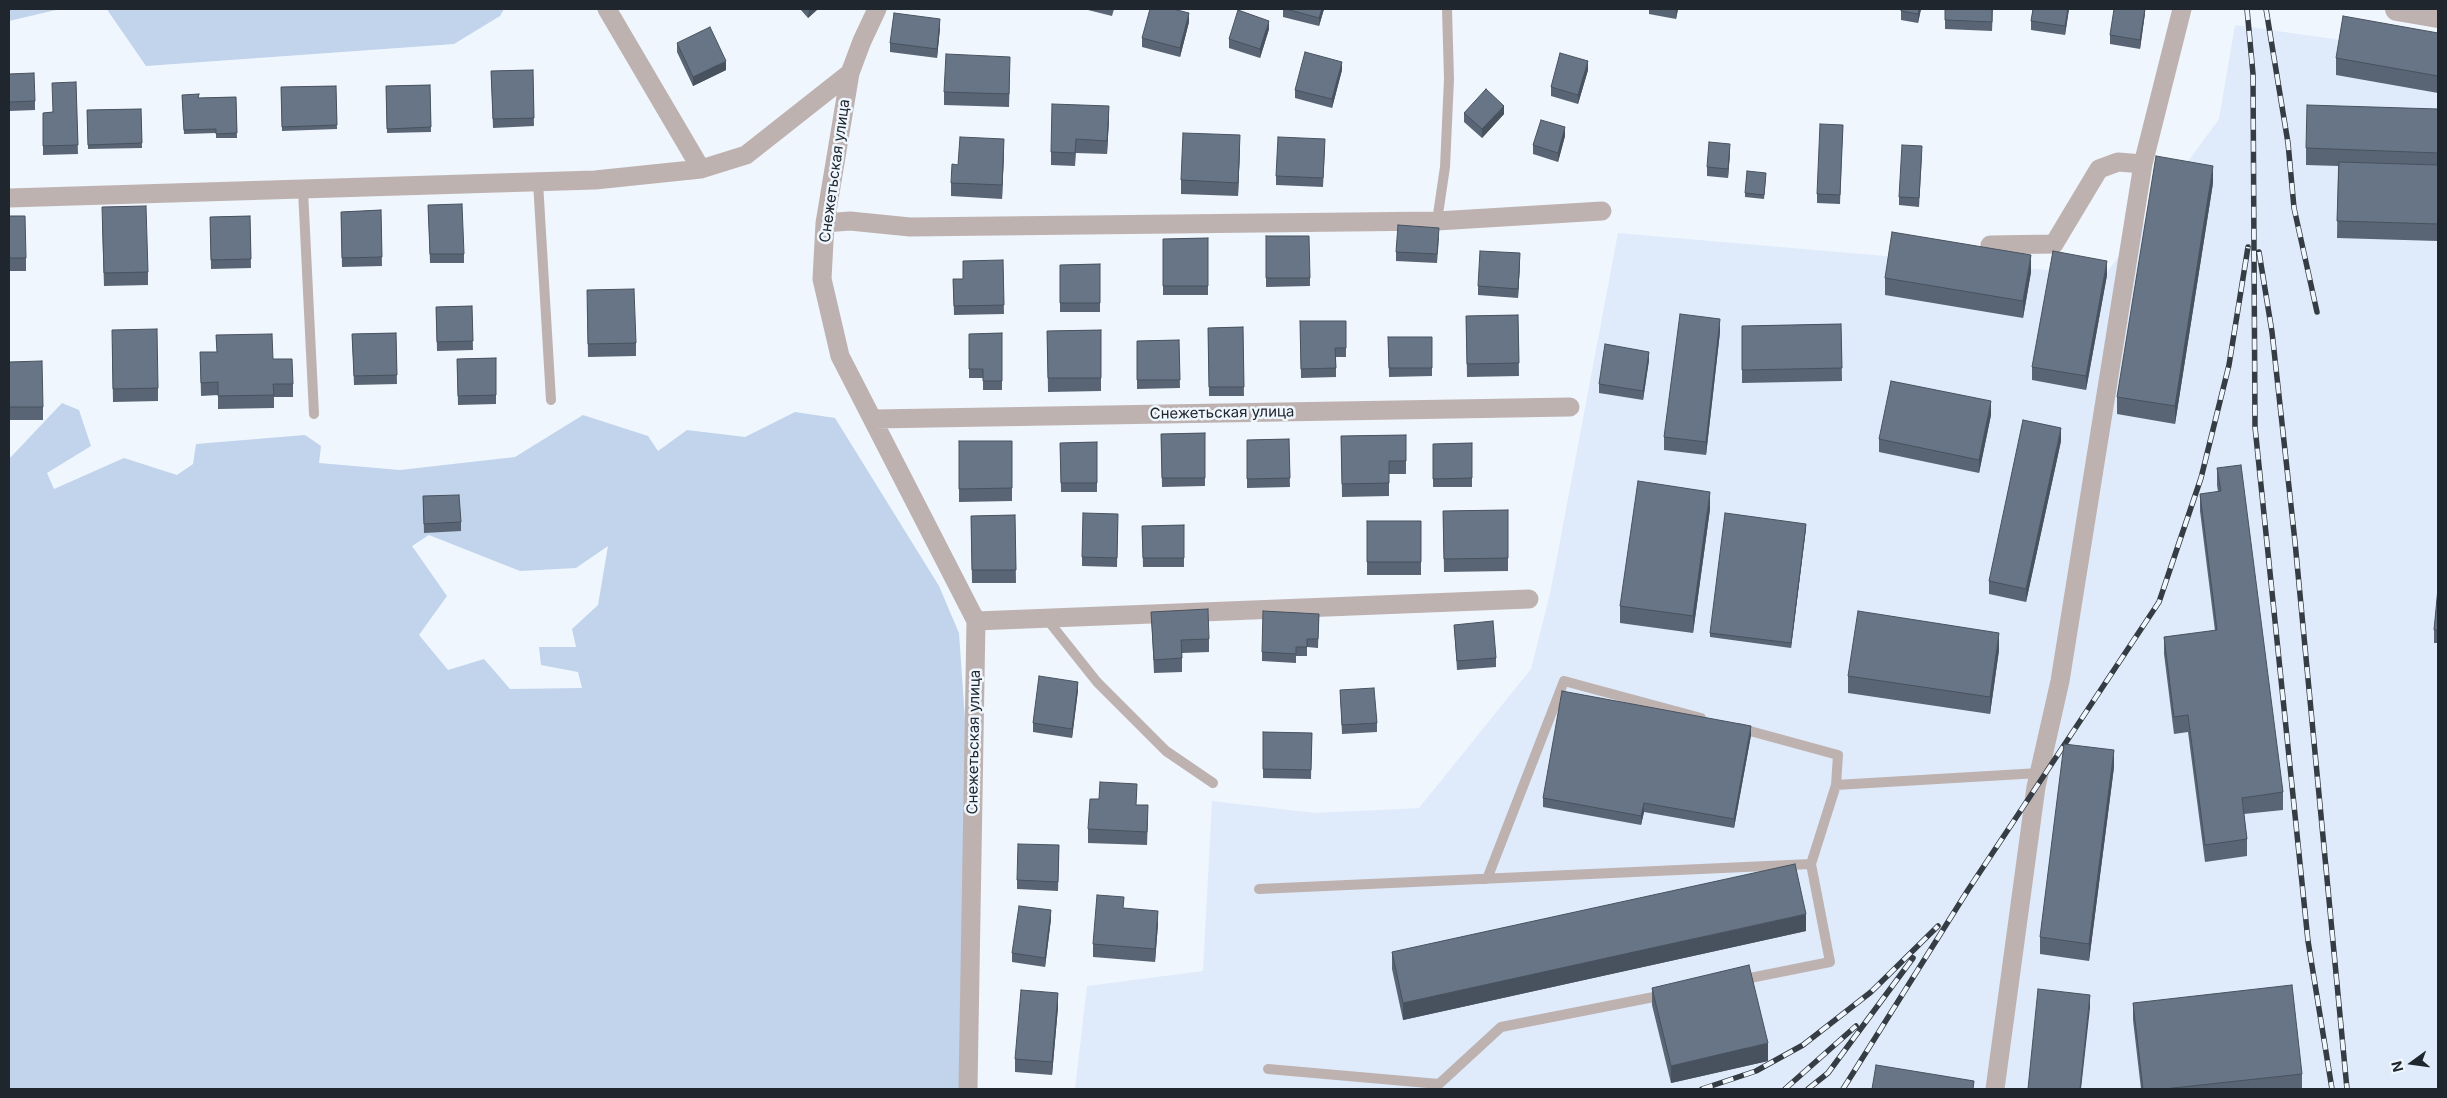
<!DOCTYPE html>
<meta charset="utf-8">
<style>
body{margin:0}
#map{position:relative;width:2447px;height:1098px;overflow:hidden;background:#eff6fe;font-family:Inter,sans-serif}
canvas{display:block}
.frame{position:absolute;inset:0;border:10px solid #20262d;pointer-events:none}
.north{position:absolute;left:2387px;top:1038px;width:50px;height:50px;-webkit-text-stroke:4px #eff6fe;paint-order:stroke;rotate:256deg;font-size:14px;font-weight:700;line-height:20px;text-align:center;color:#20262d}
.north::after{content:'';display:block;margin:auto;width:18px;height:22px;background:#20262d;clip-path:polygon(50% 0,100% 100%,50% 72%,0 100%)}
</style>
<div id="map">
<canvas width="2447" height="1098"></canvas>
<div class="frame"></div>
<div class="north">N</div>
</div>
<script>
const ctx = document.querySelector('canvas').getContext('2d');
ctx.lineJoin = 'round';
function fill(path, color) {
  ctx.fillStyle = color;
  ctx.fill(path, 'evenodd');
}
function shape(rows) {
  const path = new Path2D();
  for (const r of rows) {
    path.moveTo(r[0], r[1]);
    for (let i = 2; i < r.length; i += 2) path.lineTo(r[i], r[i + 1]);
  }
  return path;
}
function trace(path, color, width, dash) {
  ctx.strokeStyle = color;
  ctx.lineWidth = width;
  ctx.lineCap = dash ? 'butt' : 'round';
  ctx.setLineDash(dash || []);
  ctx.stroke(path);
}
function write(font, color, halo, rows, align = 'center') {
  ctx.font = font + ' Inter,sans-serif';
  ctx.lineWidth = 5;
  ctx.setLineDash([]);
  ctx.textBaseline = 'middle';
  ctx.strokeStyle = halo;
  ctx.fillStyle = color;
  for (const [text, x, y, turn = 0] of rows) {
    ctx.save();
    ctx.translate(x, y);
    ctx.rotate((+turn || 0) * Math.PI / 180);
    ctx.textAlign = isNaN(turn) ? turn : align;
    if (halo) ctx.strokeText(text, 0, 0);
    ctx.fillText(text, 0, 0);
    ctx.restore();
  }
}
fill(shape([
 [2235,25,2438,54,2438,1089,1075,1089,1087,986,1203,971,1212,801,1315,813,1419,808,1531,669,1550,594,1618,233,2105,275,2219,119]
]), '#dfebfb');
fill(shape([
 [9,9,60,9,9,21],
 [109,9,504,9,500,16,454,44,146,66,108,11],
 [62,403,79,410,91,446,47,473,54,489,124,458,177,475,193,464,196,444,305,435,321,446,319,463,400,470,515,457,583,415,648,436,658,451,687,430,745,437,795,412,835,418,939,586,959,633,978,908,968,1089,9,1089,9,459],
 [429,535,520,571,576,568,608,546,598,605,572,629,576,647,539,647,541,665,578,672,582,688,510,689,484,659,448,670,419,635,447,596,412,546]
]), '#c1d4eb');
trace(shape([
 [538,182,551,400],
 [303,190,314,414],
 [1437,221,1445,167,1449,79,1447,9],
 [1046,618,1097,682,1166,751,1213,783],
 [1739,728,1838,755,1836,785],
 [1487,879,1564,681,1701,718],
 [1259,889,1811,864,1836,785,2039,773],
 [1740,980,1830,962,1811,864],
 [1268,1069,1439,1084,1501,1027,1664,995]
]), '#beb2b0', 10);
trace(shape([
 [607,9,701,169],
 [877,9,862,41,850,73,825,223,822,279,840,356,976,621,968,1089],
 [9,198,595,180,701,169,746,155,850,73],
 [825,223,850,221,910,227,1437,221,1602,211],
 [1990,245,2054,244,2099,169,2118,162,2143,164],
 [874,419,1570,407],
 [976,621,1529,599],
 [1995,1089,2036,787,2060,681,2143,164,2182,9]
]), '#beb2b0', 19);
trace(shape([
 [2397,9,2438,16]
]), '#beb2b0', 24);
const rail = shape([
 [2247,9,2253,74,2255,427,2308,941,2332,1089],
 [2266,9,2288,143,2294,208,2317,312],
 [2259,252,2272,332,2295,542,2347,1089],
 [1702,1089,1756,1071,1803,1045,1871,992,1938,926],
 [1785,1089,1856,1026],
 [1808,1089,1828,1073,1913,958],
 [1843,1089,1968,890,2159,602,2201,478,2229,365,2248,247]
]);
trace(rail, '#353c43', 5.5);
trace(rail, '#eff6fe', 4, [11]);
fill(shape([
 [800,9,818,9,808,18],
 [1084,9,1114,9,1112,16],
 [1283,9,1324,9,1319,26,1283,17],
 [1649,9,1678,9,1676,19,1649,14],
 [1921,9,1918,23,1901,20,1901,11],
 [1945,9,1993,9,1992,31,1945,29],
 [2033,9,2069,9,2065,35,2031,30,2031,21],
 [2145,9,2145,13,2140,49,2110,44,2110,35],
 [1189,22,1180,57,1142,47,1142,38],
 [940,28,937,58,890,52,890,43],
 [1269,29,1260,58,1229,48,1229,39],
 [2438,33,2438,93,2336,75,2336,58],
 [677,43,726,70,693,86,677,52],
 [533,70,534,126,493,128,491,71],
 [1010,70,1009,107,944,105,944,92],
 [1342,70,1332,108,1295,98,1295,90],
 [1588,70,1578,104,1551,96,1551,87],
 [9,74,35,101,35,110,9,111,9,122],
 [76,82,78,154,43,155,43,113,52,112],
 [430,85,431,132,387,133,386,86],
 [336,86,337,129,282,131,281,87],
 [182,95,198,98,236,97,237,138,216,138,216,133,184,134],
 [141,109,142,148,88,149,87,110],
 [2438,109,2438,241,2337,238,2338,166,2306,165,2306,148],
 [1464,113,1504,114,1482,138,1464,122],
 [1109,119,1107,154,1076,153,1075,166,1051,165,1051,152],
 [1843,125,1840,204,1817,203,1817,194],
 [1565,136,1558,162,1533,154,1533,145],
 [1240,148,1238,196,1181,194,1181,180],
 [1325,148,1323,187,1276,185,1276,176],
 [1004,152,1002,199,951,196,951,183,958,165],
 [1730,153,1728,178,1707,176,1707,167],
 [1922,155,1919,207,1899,205,1899,197],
 [1766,177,1764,199,1745,197,1745,193],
 [2213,183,2175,424,2117,414,2117,397],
 [428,205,464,254,464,263,430,263],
 [381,210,382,266,342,267,341,212],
 [9,216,26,258,26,271,9,271],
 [250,216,251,268,211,269,210,217],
 [102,220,148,272,148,285,104,286],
 [1266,236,1310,278,1310,286,1266,287],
 [1439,237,1437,263,1396,261,1396,252],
 [1208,238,1208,295,1163,295,1163,239],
 [1003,260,1004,314,954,315,953,279,963,279],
 [1520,262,1518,298,1478,295,1478,286],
 [1100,264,1100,312,1060,312,1060,265],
 [2031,272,2023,318,1885,295,1885,278],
 [2107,275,2086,390,2032,380,2032,367],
 [587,303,636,343,636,356,588,357],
 [472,306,473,350,437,351,436,307],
 [1518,315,1519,376,1467,377,1466,316],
 [1300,321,1346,348,1346,357,1336,357,1336,377,1301,378],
 [1841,324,1842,381,1742,383,1742,326],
 [1243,327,1244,396,1209,396,1208,328],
 [1101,330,1101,391,1048,392,1047,331],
 [1720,332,1706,455,1664,450,1664,437],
 [396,333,397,384,354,385,352,334],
 [1002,333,1002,390,983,390,983,378,969,378,969,334],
 [216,335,273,359,293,384,293,397,274,397,274,408,218,409,218,395,201,396,200,352,217,352],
 [1388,337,1432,337,1432,376,1389,377],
 [1179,340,1180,388,1137,389,1137,341],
 [112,344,158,388,158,401,113,402],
 [496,358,496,404,458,405,457,359],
 [1649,360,1643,400,1599,393,1599,384],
 [9,362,43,407,43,420,9,420],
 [1991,415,1979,473,1879,452,1879,439],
 [1205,433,1205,486,1162,487,1161,434],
 [1406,435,1406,474,1389,474,1389,496,1342,497,1341,436],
 [1289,439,1290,487,1247,488,1247,440],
 [959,441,1012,441,1012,501,959,502],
 [2061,441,2026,602,1989,594,1989,581],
 [1097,442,1097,492,1061,492,1060,443],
 [1472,443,1472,487,1433,487,1433,444],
 [2217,468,2283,792,2283,810,2244,814,2247,839,2247,856,2205,862,2188,732,2174,734,2164,654,2164,637,2215,631,2200,511,2200,494,2218,492,2217,485],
 [423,496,461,522,461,531,424,533],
 [1710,509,1693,633,1620,623,1620,606],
 [1508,510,1508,571,1444,572,1443,511],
 [1015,515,1016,583,972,583,971,516],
 [1367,521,1421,521,1421,575,1367,575],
 [1118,523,1117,567,1082,566,1082,557],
 [1184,525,1184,567,1143,567,1142,526],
 [1806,528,1791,648,1710,637,1710,633],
 [2438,588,2438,643,2434,643,2434,630],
 [1151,612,1209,639,1209,652,1182,653,1182,672,1154,673],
 [1319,614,1318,648,1307,647,1307,656,1296,656,1296,663,1262,661,1262,652],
 [1454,625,1496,658,1496,667,1457,670],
 [1999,650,1990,714,1848,693,1848,676],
 [1078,690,1072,738,1033,732,1033,723],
 [1340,690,1377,723,1377,732,1342,734],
 [1263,732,1312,733,1311,779,1263,778],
 [1751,735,1734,828,1644,812,1641,825,1543,807,1543,798],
 [2114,767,2089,961,2040,954,2040,937],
 [1137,805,1148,818,1147,845,1088,843,1088,829],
 [1059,845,1058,891,1017,889,1017,880],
 [1124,908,1158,924,1155,962,1093,957,1093,944],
 [1051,919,1045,967,1012,962,1012,953],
 [1806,931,1403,1020,1392,969,1392,952],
 [1652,988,1768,1061,1671,1083,1652,1005],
 [2133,1003,2302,1074,2302,1089,2141,1089,2133,1020],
 [1058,1007,1052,1075,1015,1072,1015,1059]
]), '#596574');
fill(shape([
 [809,9,818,9,808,18],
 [1322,9,1324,9,1319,26,1319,18],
 [1677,9,1678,9,1676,19,1676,10],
 [1919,9,1921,9,1918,23,1918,14],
 [2068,9,2069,9,2065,35,2065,26],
 [2145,9,2145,13,2140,49,2140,40],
 [1189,13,1189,22,1180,57,1180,48],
 [940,19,940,28,937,58,937,49],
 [1269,21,1269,29,1260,58,1260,49],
 [726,61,726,70,693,86,693,77],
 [1588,61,1588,70,1578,104,1578,95],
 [1342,62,1342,70,1332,108,1332,99],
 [1109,106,1109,119,1107,154,1107,141],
 [1504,106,1504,114,1482,138,1482,129],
 [1565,127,1565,136,1558,162,1558,153],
 [1240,135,1240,148,1238,196,1238,183],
 [1004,139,1004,152,1002,199,1002,185],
 [1730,144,1730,153,1728,178,1728,169],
 [2213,166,2213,183,2175,424,2175,406],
 [1520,253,1520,262,1518,298,1518,289],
 [2031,255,2031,272,2023,318,2023,301],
 [2107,261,2107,275,2086,390,2086,376],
 [1720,319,1720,332,1706,455,1706,442],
 [1649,352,1649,360,1643,400,1643,391],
 [1991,401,1991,415,1979,473,1979,460],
 [2061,428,2061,441,2026,602,2026,589],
 [1710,492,1710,509,1693,633,1693,616],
 [1806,524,1806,528,1791,648,1791,643],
 [1999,633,1999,650,1990,714,1990,697],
 [1078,682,1078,690,1072,738,1072,729],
 [1751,726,1751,735,1734,828,1734,819],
 [2114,750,2114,767,2089,961,2089,944],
 [1644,803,1644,812,1641,825,1641,816],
 [1051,910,1051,919,1045,967,1045,958],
 [1158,911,1158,924,1155,962,1155,949],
 [1806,914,1806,931,1403,1020,1403,1003],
 [1058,993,1058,1007,1052,1075,1052,1062],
 [2090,995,2090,1008,2081,1089,2080,1089],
 [1768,1043,1768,1061,1671,1083,1671,1066]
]), '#48525e');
const building = shape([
 [1150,9,1173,9,1189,13,1180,48,1142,38,1150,9],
 [1286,9,1322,9,1319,18,1286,9],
 [1901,9,1919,9,1918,14,1901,11,1901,9],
 [1945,9,1992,9,1992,22,1945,20,1945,9],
 [2033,9,2068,9,2065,26,2031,21,2033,9],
 [2114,9,2145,9,2140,40,2110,35,2114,9],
 [1238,10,1269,21,1260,49,1229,39,1238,10],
 [894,13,940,19,937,49,890,43,894,13],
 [2343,16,2438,33,2438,76,2336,58,2343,16],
 [710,27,726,61,693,77,677,43,710,27],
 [1305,52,1342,62,1332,99,1295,90,1305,52],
 [1560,53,1588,61,1578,95,1551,87,1560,53],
 [946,54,1010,57,1009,94,944,92,946,54],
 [533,70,534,118,493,119,491,71,533,70],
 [34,73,35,101,9,102,9,113,9,74,34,73],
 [76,82,78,145,43,146,43,113,53,112,52,83,76,82],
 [430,85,431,127,387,129,386,86,430,85],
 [336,86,337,125,282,127,281,87,336,86],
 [1486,89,1504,106,1482,129,1464,113,1486,89],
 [199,94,198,98,236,97,237,133,216,134,216,129,184,130,182,95,199,94],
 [1052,104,1109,106,1107,141,1076,139,1075,153,1051,152,1052,104],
 [2307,105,2438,109,2438,153,2306,148,2307,105],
 [141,109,142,143,88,145,87,110,141,109],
 [1541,120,1565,127,1558,153,1533,145,1541,120],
 [1820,124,1843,125,1840,195,1817,194,1820,124],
 [1183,133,1240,135,1238,183,1181,180,1183,133],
 [960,137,1004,139,1002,185,951,183,952,164,958,165,960,137],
 [1278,137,1325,139,1323,178,1276,176,1278,137],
 [1709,142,1730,144,1728,169,1707,167,1709,142],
 [1902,145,1922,146,1919,198,1899,197,1902,145],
 [2156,156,2213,166,2175,406,2117,397,2156,156],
 [2339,162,2438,165,2438,224,2337,221,2339,162],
 [1747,171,1766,173,1764,195,1745,193,1747,171],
 [462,204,464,254,430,254,428,205,462,204],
 [146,206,148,272,104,273,102,207,146,206],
 [381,210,382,257,342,258,341,212,381,210],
 [9,216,25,216,26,258,9,258,9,216],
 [250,216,251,259,211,260,210,217,250,216],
 [1398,225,1439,228,1437,254,1396,252,1398,225],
 [1892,232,2031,255,2023,301,1885,278,1892,232],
 [1266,236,1309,236,1310,278,1266,278,1266,236],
 [1208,238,1208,286,1163,286,1163,239,1208,238],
 [1480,251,1520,253,1518,289,1478,286,1480,251],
 [2053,251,2107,261,2086,376,2032,367,2053,251],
 [1003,260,1004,305,954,306,953,279,963,279,963,261,1003,260],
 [1100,264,1100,303,1060,303,1060,265,1100,264],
 [634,289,636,343,588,344,587,290,634,289],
 [472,306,473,341,437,342,436,307,472,306],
 [1680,314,1720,319,1706,442,1664,437,1680,314],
 [1518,315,1519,363,1467,364,1466,316,1518,315],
 [1300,321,1346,321,1346,348,1335,348,1336,368,1301,369,1300,321],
 [1841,324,1842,368,1742,370,1742,326,1841,324],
 [1243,327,1244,387,1209,387,1208,328,1243,327],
 [157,329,158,388,113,389,112,330,157,329],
 [1101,330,1101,378,1048,378,1047,331,1101,330],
 [396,333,397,375,354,376,352,334,396,333],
 [1002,333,1002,381,983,381,983,369,969,369,969,334,1002,333],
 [272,334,273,359,292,359,293,384,273,384,274,395,218,396,218,382,201,383,200,352,217,352,216,335,272,334],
 [1388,337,1432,337,1432,368,1389,368,1388,337],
 [1179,340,1180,380,1137,380,1137,341,1179,340],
 [1605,344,1649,352,1643,391,1599,384,1605,344],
 [496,358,496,395,458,396,457,359,496,358],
 [42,361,43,407,9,407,9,362,42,361],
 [1891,381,1991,401,1979,460,1879,439,1891,381],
 [2023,420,2061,428,2026,589,1989,581,2023,420],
 [1205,433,1205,478,1162,478,1161,434,1205,433],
 [1406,435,1406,461,1389,461,1389,483,1342,484,1341,436,1406,435],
 [1289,439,1290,478,1247,479,1247,440,1289,439],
 [959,441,1012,441,1012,488,959,489,959,441],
 [1097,442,1097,483,1061,483,1060,443,1097,442],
 [1472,443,1472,478,1433,479,1433,444,1472,443],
 [2241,465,2283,792,2242,798,2247,839,2205,845,2188,715,2174,717,2164,637,2217,630,2200,494,2221,491,2217,468,2241,465],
 [1638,481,1710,492,1693,616,1620,606,1638,481],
 [459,495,461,522,424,524,423,496,459,495],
 [1508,510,1508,558,1444,559,1443,511,1508,510],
 [1083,513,1118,514,1117,558,1082,557,1083,513],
 [1725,513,1806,524,1791,643,1710,633,1725,513],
 [1015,515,1016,570,972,570,971,516,1015,515],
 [1367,521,1421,521,1421,562,1367,562,1367,521],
 [1184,525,1184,558,1143,558,1142,526,1184,525],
 [2438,588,2438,630,2434,630,2438,588],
 [1208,609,1209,639,1181,640,1182,658,1154,660,1151,612,1208,609],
 [1263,611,1319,614,1318,639,1307,639,1307,647,1296,647,1296,654,1262,652,1263,611],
 [1858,611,1999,633,1990,697,1848,676,1858,611],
 [1493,621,1496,658,1457,661,1454,625,1493,621],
 [1039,676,1078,682,1072,729,1033,723,1039,676],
 [1374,688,1377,723,1342,725,1340,690,1374,688],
 [1562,691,1751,726,1734,819,1644,803,1641,816,1543,798,1562,691],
 [1263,732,1312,733,1311,770,1263,769,1263,732],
 [2064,744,2114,750,2089,944,2040,937,2064,744],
 [1100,782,1137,784,1136,805,1148,805,1147,832,1088,829,1090,799,1099,799,1100,782],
 [1018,844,1059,845,1058,882,1017,880,1018,844],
 [1795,864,1806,914,1403,1003,1392,952,1795,864],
 [1097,895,1124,897,1123,908,1158,911,1155,949,1093,944,1097,895],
 [1019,906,1051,910,1045,958,1012,953,1019,906],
 [1749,965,1768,1043,1671,1066,1652,988,1749,965],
 [2292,985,2302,1074,2164,1089,2143,1089,2133,1003,2292,985],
 [2038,989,2090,995,2080,1089,2028,1089,2038,989],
 [1021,990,1058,993,1052,1062,1015,1059,1021,990],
 [1876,1065,1974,1081,1973,1089,1872,1089,1876,1065]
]);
fill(building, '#677587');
trace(building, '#48525e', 1);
write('15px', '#20262d', '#eff6fe', [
 ["Снежетьская улица",835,171,-82],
 ["Снежетьская улица",1222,413,-1],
 ["Снежетьская улица",974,742,-89]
]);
</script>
